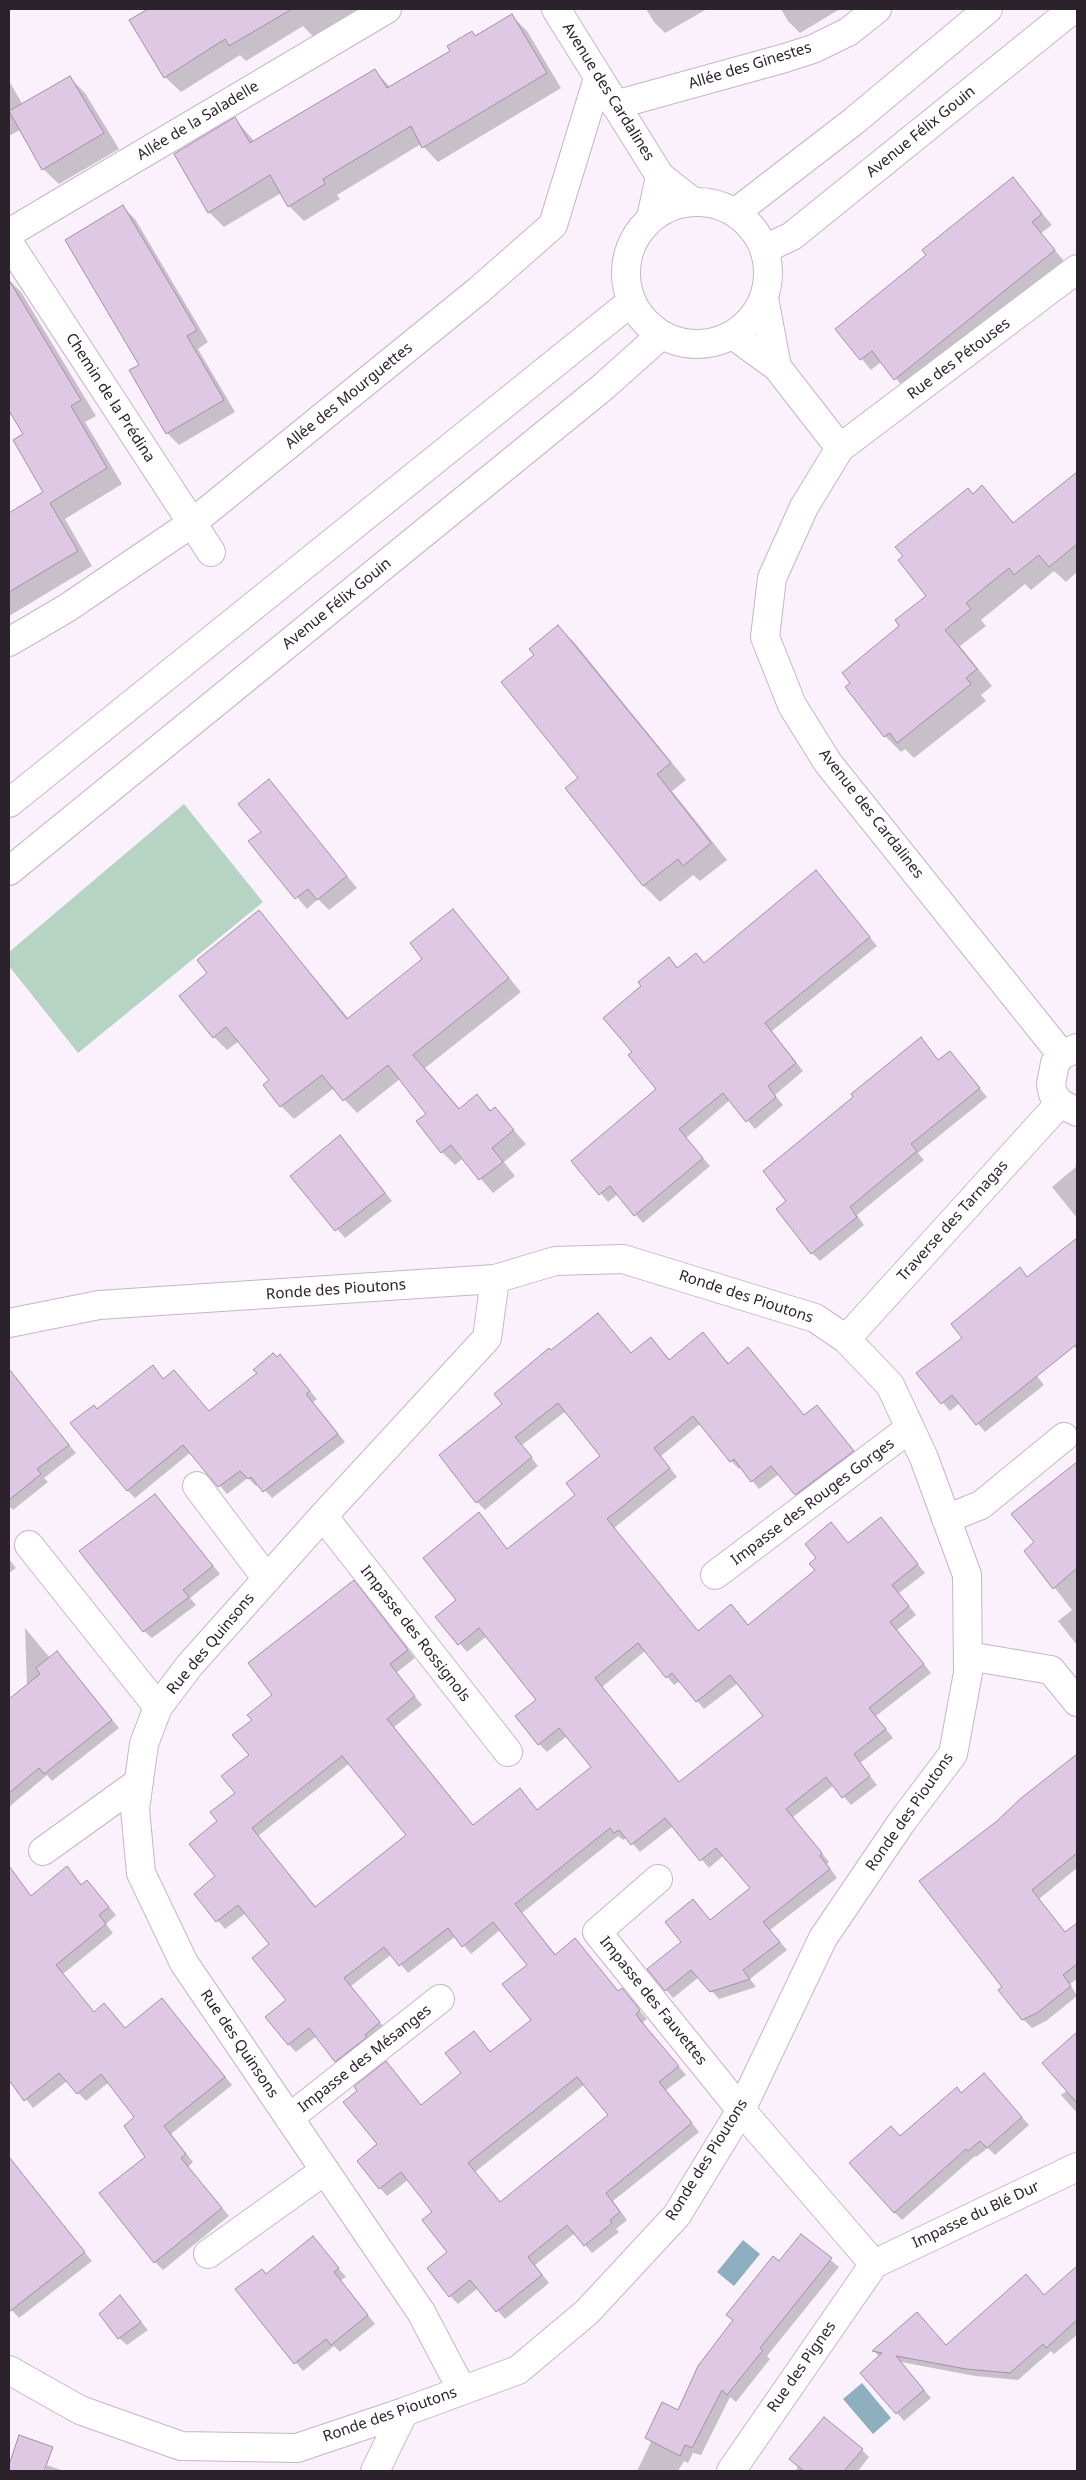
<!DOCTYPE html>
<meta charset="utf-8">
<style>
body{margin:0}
#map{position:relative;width:1086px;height:2480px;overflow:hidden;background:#fbf1fc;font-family:"Noto Sans",sans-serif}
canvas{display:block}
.frame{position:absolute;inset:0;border:10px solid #2b222c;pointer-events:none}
</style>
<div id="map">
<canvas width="1086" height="2480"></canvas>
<div class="frame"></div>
</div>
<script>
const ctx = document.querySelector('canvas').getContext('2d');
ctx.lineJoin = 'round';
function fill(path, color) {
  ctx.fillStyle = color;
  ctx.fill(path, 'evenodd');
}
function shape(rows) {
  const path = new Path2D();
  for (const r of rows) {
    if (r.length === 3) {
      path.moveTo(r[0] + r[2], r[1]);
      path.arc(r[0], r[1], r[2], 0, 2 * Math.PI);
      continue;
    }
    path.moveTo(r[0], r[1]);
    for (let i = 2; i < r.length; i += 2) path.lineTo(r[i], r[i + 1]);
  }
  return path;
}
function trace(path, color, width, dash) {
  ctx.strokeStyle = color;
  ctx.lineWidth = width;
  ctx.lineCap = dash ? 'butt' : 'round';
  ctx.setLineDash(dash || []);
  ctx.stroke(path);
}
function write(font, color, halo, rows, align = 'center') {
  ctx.font = font + ' "Noto Sans",sans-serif';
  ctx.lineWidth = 4;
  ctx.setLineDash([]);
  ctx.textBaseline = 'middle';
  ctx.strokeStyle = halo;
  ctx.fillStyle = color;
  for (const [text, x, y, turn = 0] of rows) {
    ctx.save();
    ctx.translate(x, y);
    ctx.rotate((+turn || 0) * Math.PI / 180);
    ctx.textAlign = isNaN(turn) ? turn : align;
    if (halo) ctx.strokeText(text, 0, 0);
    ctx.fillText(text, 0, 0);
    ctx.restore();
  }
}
fill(shape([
 [184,804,263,902,78,1053,9,966,9,952]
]), '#b6d4c3');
fill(shape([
 [743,2240,760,2254,734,2286,717,2272],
 [862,2383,891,2418,873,2434,843,2399]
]), '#8dafbf');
fill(shape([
 [150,9,379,9,319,43,303,26,246,61,240,55,181,92,165,77,131,20],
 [646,9,707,9,665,33,654,22],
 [781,9,840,9,800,33,788,21],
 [512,16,527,31,561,88,438,162,421,144,337,195,340,199,304,221,289,206,281,193,224,227,209,212,235,119,255,142,375,71,391,88],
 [70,78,85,93,119,149,59,184,43,169,20,130,9,136,9,81,23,105],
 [1013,179,1052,225,1041,233,1064,261,906,390,881,362,871,370,837,329,928,255],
 [123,207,135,219,208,342,198,349,235,412,179,445,167,433,141,365],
 [9,280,21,292,96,416,85,422,122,484,65,519,92,566,9,616,9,514,45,493,25,435,9,408],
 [1077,474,1077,572,1066,582,1054,571,1031,590,1025,584,981,620,986,626,960,646,992,686,981,695,986,701,914,758,905,749,901,752,885,736,901,626,927,596,973,495,982,487,1015,524],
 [558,627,574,642,686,780,672,791,727,860,700,881,693,875,660,902,644,886,567,789,580,778,535,655],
 [268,781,357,888,329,910,318,899,307,909,250,842,263,832],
 [816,871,877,946,772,1031,803,1071,775,1095,783,1105,755,1129,730,1100,686,1138,710,1166,643,1223,618,1194,608,1202,573,1161,658,1089,634,1052,643,986,669,958,678,968,696,955,705,964],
 [453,911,521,992,425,1068,460,1109,477,1096,492,1112,495,1109,526,1144,504,1162,515,1176,493,1193,463,1158,455,1165,442,1152,427,1114,400,1079,357,1113,334,1088,294,1119,281,1106,270,1080,239,1041,227,1050,214,1037,209,973,259,912,349,1019,424,959],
 [921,1038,939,1061,950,1052,987,1097,918,1153,924,1160,857,1215,864,1225,820,1261,812,1253,855,1097],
 [348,1145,392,1201,345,1238,292,1176],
 [1077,1166,1077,1218,1052,1187],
 [1077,1239,1077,1350,1067,1337,1030,1367,1044,1385,985,1432,960,1403,950,1411,918,1374,963,1338,1020,1269,1028,1278],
 [598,1314,631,1354,651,1338,670,1360,703,1334,729,1364,805,1416,817,1407,860,1459,804,1502,779,1474,759,1489,741,1467,739,1469,731,1461,701,1423,661,1456,677,1477,614,1528,698,1632,731,1605,749,1626,881,1519,925,1573,899,1593,916,1615,897,1630,931,1673,876,1716,893,1738,860,1763,877,1785,851,1805,834,1785,793,1817,829,1862,827,1864,837,1878,770,1930,787,1950,750,1979,756,1987,719,1999,699,1977,673,1998,666,1990,682,1942,693,1900,711,1921,751,1889,724,1855,709,1868,673,1826,640,1852,627,1837,623,1840,618,1836,522,1913,556,1955,619,1992,622,1990,647,2019,643,2022,648,2030,686,2075,666,2090,699,2132,613,2201,627,2220,616,2229,619,2232,592,2253,575,2233,535,2265,549,2283,505,2319,478,2288,458,2304,450,2296,449,2252,434,2212,408,2180,387,2196,380,2188,379,2144,359,2091,386,2063,422,2106,463,2073,474,2032,491,2053,533,2020,529,1965,500,1930,471,1954,456,1936,408,1973,392,1954,351,1986,387,2031,344,2069,317,2036,296,2052,288,2044,288,2000,271,1944,246,1913,225,1929,195,1894,217,1877,219,1822,237,1794,251,1755,253,1720,361,1590,415,1658,396,1673,422,1705,394,1727,474,1826,527,1798,538,1811,592,1767,567,1736,547,1752,539,1744,538,1700,487,1636,467,1652,437,1617,458,1601,486,1522,508,1550,577,1495,602,1456,566,1411,522,1445,538,1466,485,1510,477,1502,504,1404,551,1352],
 [645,1651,674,1685,680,1681,704,1709,738,1683,764,1716,680,1783,602,1687],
 [350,1763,407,1835,316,1907,258,1836],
 [585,2084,610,2115,501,2203,475,2172],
 [280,1356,317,1399,313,1402,345,1442,272,1498,259,1484,256,1486,248,1478,227,1494,191,1452,135,1498,127,1490,97,1410,153,1367,164,1380,210,1413],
 [11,1374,76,1453,44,1478,48,1482,13,1510,9,1506,9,1376],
 [1077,1462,1077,1645,1058,1621,1072,1610,1026,1551,1036,1543,1013,1514],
 [162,1503,220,1574,190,1598,196,1605,152,1638,144,1631],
 [9,1559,16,1568,9,1573],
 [25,1628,50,1658,64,1660,119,1728,52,1781,47,1775,9,1807,9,1762,29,1747],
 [1077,1755,1077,1868,1039,1899,1066,1933,1073,1928,1077,1932,1077,1979,1070,1984,1077,1996,1046,2021,1032,2028,1023,2019,1004,1987,998,1822,1021,1800],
 [66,1868,82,1886,87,1881,116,1915,106,1924,113,1933,63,1974,94,2013,125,2029,162,1999,232,2085,171,2134,193,2162,188,2167,229,2216,163,2270,155,2262,147,2157,136,2117,109,2082,86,2101,67,2081,33,2108,9,2078,9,1997,41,1972,21,1935,9,1918,9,1915],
 [1074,2036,1077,2039,1077,2113,1061,2095,1068,2090],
 [991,2082,1029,2125,995,2155,988,2148,976,2157,975,2156,902,2220,894,2212,900,2138,962,2094],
 [13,2164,92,2261,19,2318,9,2307,9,2167],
 [801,2236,839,2267,767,2356,770,2359,736,2402,730,2397,701,2455,693,2453,688,2463,684,2461,678,2471,637,2471,651,2442,647,2437,678,2412,779,2262],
 [313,2238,346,2277,341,2280,375,2324,340,2352,334,2346,303,2371,237,2289,266,2275],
 [1077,2268,1077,2335,1054,2354,1051,2351,1018,2380,975,2376,901,2362,931,2398,904,2421,897,2413,879,2357,874,2351,946,2346,1045,2297],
 [127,2305,148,2330,127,2345,119,2338],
 [862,2450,869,2457,858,2471,795,2471,798,2467,791,2459],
 [47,2465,64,2471,45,2471]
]), '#0003');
const building = shape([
 [148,9,292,9,229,46,225,39,164,78,129,20,148,9],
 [512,14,547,73,422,148,411,126,323,179,325,184,288,207,270,175,208,213,174,154,235,117,250,143,375,69,387,88,450,51,447,46,472,31,475,36,512,14],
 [70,76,104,133,42,170,9,111,70,76],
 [1013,177,1042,214,1032,222,1055,250,894,380,872,351,860,360,835,329,926,255,922,250,1013,177],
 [123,205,197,330,187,336,224,400,166,434,129,370,139,365,65,240,123,205],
 [9,280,81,400,71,406,107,468,50,503,78,551,9,592,9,513,43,492,13,440,23,434,9,411,9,280],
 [1077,472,1077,544,1049,567,1039,555,1014,575,1009,568,966,603,971,609,945,630,977,669,966,678,971,684,897,743,890,733,884,737,845,687,850,683,842,673,899,626,895,620,926,596,898,560,903,556,895,547,968,488,973,494,982,485,1013,523,1077,472],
 [558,625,671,763,657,774,711,843,683,866,678,859,643,886,565,788,578,778,501,682,534,655,529,649,558,625],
 [269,779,347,876,317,900,308,889,295,899,248,841,261,832,238,804,269,779],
 [816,870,870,937,765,1023,796,1063,768,1086,776,1097,746,1122,723,1093,679,1129,703,1158,634,1216,610,1186,599,1195,571,1161,656,1089,628,1055,632,1052,603,1018,641,986,638,982,669,957,677,968,696,953,704,963,816,870],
 [453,909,509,978,413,1055,459,1109,477,1094,490,1111,495,1107,514,1130,492,1148,503,1162,479,1180,451,1145,441,1153,416,1121,426,1114,388,1065,343,1101,322,1075,280,1107,263,1085,269,1080,226,1027,213,1038,179,996,207,973,197,960,259,910,347,1019,422,959,410,943,453,909],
 [921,1037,938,1060,950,1051,980,1088,911,1144,917,1151,850,1207,857,1217,811,1254,776,1209,786,1201,763,1171,853,1097,851,1094,921,1037],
 [340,1135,385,1193,335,1231,290,1176,340,1135],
 [1077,1238,1077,1344,976,1425,952,1395,941,1404,916,1373,962,1338,951,1324,1020,1267,1027,1277,1077,1238],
 [598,1313,631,1353,651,1337,669,1360,703,1332,728,1364,748,1347,804,1415,817,1405,854,1451,795,1495,771,1466,751,1482,734,1459,730,1462,693,1416,654,1448,670,1468,607,1519,698,1631,731,1604,748,1625,815,1570,809,1564,816,1558,805,1544,831,1522,848,1543,881,1517,918,1564,892,1585,909,1606,890,1622,924,1664,869,1708,886,1729,854,1754,870,1776,842,1798,826,1777,786,1809,822,1853,820,1856,830,1869,763,1922,780,1942,743,1970,750,1979,710,1992,691,1970,665,1991,647,1969,681,1942,665,1922,693,1899,710,1920,750,1888,716,1848,700,1861,665,1818,631,1845,619,1830,614,1833,610,1828,515,1904,555,1955,575,1938,618,1991,622,1988,640,2010,636,2014,640,2020,679,2066,659,2082,692,2123,606,2193,620,2212,610,2220,612,2223,584,2246,567,2225,528,2257,542,2275,496,2312,470,2280,449,2297,427,2268,447,2252,422,2220,432,2212,401,2172,379,2189,357,2161,377,2144,343,2102,357,2091,354,2086,386,2061,421,2105,461,2073,445,2053,461,2041,474,2031,490,2052,531,2020,502,1984,527,1965,493,1922,462,1947,448,1928,399,1966,384,1947,344,1978,380,2022,365,2035,367,2037,335,2062,309,2028,288,2045,265,2017,286,2000,252,1958,269,1944,238,1905,216,1922,194,1894,215,1876,189,1844,217,1821,210,1812,235,1793,221,1776,249,1755,232,1735,252,1720,247,1715,272,1695,248,1663,354,1580,408,1650,390,1664,415,1696,387,1719,473,1825,520,1788,537,1810,591,1767,559,1728,538,1745,515,1716,536,1700,479,1628,458,1645,435,1617,456,1600,423,1558,479,1512,507,1549,575,1495,566,1483,600,1456,558,1403,515,1437,532,1457,476,1503,439,1455,502,1404,494,1394,549,1348,551,1350,598,1313],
 [638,1643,666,1678,672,1673,696,1702,730,1675,763,1716,679,1782,595,1678,638,1643],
 [342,1756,406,1835,315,1907,252,1828,342,1756],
 [577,2077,608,2115,500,2202,468,2163,577,2077],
 [273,1353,277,1357,280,1354,310,1391,306,1394,338,1434,263,1492,251,1477,248,1479,240,1471,218,1487,183,1445,127,1491,70,1423,94,1405,97,1409,153,1365,163,1379,174,1370,209,1411,257,1373,253,1370,273,1353],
 [9,1369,69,1445,37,1469,41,1474,9,1500,9,1369],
 [1077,1462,1077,1568,1053,1589,1024,1551,1034,1542,1011,1514,1077,1462],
 [155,1494,213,1566,183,1590,189,1597,143,1632,79,1551,155,1494],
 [57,1651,112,1720,44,1774,39,1768,9,1793,9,1699,40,1674,36,1668,57,1651],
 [1077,1754,1077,1853,1032,1890,1065,1932,1077,1923,1077,1964,1063,1975,1071,1986,1037,2013,1022,2020,998,1990,1002,1987,919,1881,997,1821,1020,1799,1077,1754],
 [9,1866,31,1896,67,1866,81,1885,87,1880,109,1907,99,1915,106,1924,56,1965,94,2012,104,2003,125,2028,162,1998,225,2077,164,2126,186,2154,181,2158,222,2208,154,2263,99,2193,145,2157,124,2126,134,2117,101,2074,77,2094,59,2073,24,2101,9,2080,9,1866],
 [1077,2032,1077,2103,1042,2063,1077,2032],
 [984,2073,1022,2117,987,2148,980,2141,968,2151,966,2149,894,2213,849,2163,891,2126,900,2136,957,2087,961,2093,984,2073],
 [9,2157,85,2252,9,2312,9,2157],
 [801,2234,832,2258,760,2348,763,2350,727,2395,722,2390,692,2448,685,2445,680,2456,645,2438,662,2402,678,2410,698,2366,733,2320,726,2315,773,2256,779,2261,801,2234],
 [313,2236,339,2268,334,2272,368,2315,331,2345,326,2339,294,2364,235,2289,262,2269,266,2274,313,2236],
 [1077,2266,1077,2320,1046,2348,1043,2344,1010,2373,966,2369,896,2356,924,2390,896,2414,860,2373,882,2353,872,2351,917,2312,946,2345,1026,2274,1044,2295,1077,2266],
 [120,2295,141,2322,118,2339,99,2314,120,2295],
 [824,2417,863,2449,844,2471,804,2471,789,2459,824,2417],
 [19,2435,53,2447,44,2471,9,2471,9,2465,19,2435]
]);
fill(building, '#dfc8e3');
trace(building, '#a48ea7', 1);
const minor = shape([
 [556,9,660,176,692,201],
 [615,105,785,58,813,49,848,32,877,9],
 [651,218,660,176],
 [9,233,387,9],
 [9,243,211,552],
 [764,298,777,367],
 [733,335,777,367,840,448,804,507,772,578,765,637,792,705,828,763,1062,1055],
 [840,448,1077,269],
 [9,642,67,608,192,523,479,290,553,225,598,78],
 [1077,1048,1062,1055,1055,1063,1051,1084,1053,1094,1060,1103,1077,1112],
 [9,1323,99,1305,495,1279,555,1261,623,1259,815,1318,846,1339,890,1385,924,1458,967,1575,968,1673,953,1754,901,1823,823,1938,741,2110,677,2215,587,2312,518,2370,404,2412,297,2448,181,2446,80,2410,9,2370],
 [846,1339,1060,1103],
 [197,1486,267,1579],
 [323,1516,508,1752],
 [946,1519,981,1505,1064,1437],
 [29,1545,158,1707],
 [715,1575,910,1428],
 [968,1656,1051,1670,1077,1702],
 [43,1851,139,1782],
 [658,1879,597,1932,741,2110,874,2264],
 [289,2118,440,1999],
 [208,2254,324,2171],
 [462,2390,421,2312,184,1963,141,1873,135,1809,144,1744,158,1707,189,1666,323,1516,487,1338,495,1279],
 [375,2471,404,2412],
 [731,2471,874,2264,1077,2167]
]);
const major = shape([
 [697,273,71],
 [736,212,854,121,988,9],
 [765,249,792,236,1073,9],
 [9,803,631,302],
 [9,871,603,387,661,335]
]);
trace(minor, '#c9b3cd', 30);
trace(major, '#c9b3cd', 30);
trace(minor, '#fff', 28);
trace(major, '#fff', 28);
write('15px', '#2b222c', '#fff', [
 ["Allée des Ginestes",750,66,-17],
 ["Avenue des Cardalines",608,92,58],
 ["Allée de la Saladelle",198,121,-31],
 ["Avenue Félix Gouin",921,132,-39],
 ["Rue des Pétouses",959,359,-37],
 ["Allée des Mourguettes",349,396,-39],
 ["Chemin de la Prédina",110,398,57],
 ["Avenue Félix Gouin",337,604,-39],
 ["Avenue des Cardalines",871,814,52],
 ["Traverse des Tarnagas",953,1221,-48],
 ["Ronde des Pioutons",336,1290,-4],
 ["Ronde des Pioutons",746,1297,18],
 ["Impasse des Rouges Gorges",813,1502,-37],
 ["Impasse des Rossignols",415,1634,52],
 ["Rue des Quinsons",211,1644,-50],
 ["Ronde des Pioutons",910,1812,-55],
 ["Impasse des Fauvettes",653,2001,51],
 ["Rue des Quinsons",239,2044,56],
 ["Impasse des Mésanges",365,2059,-38],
 ["Ronde des Pioutons",707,2160,-58],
 ["Impasse du Blé Dur",976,2215,-25],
 ["Rue des Pignes",802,2367,-55],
 ["Ronde des Pioutons",390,2415,-19]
]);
</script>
